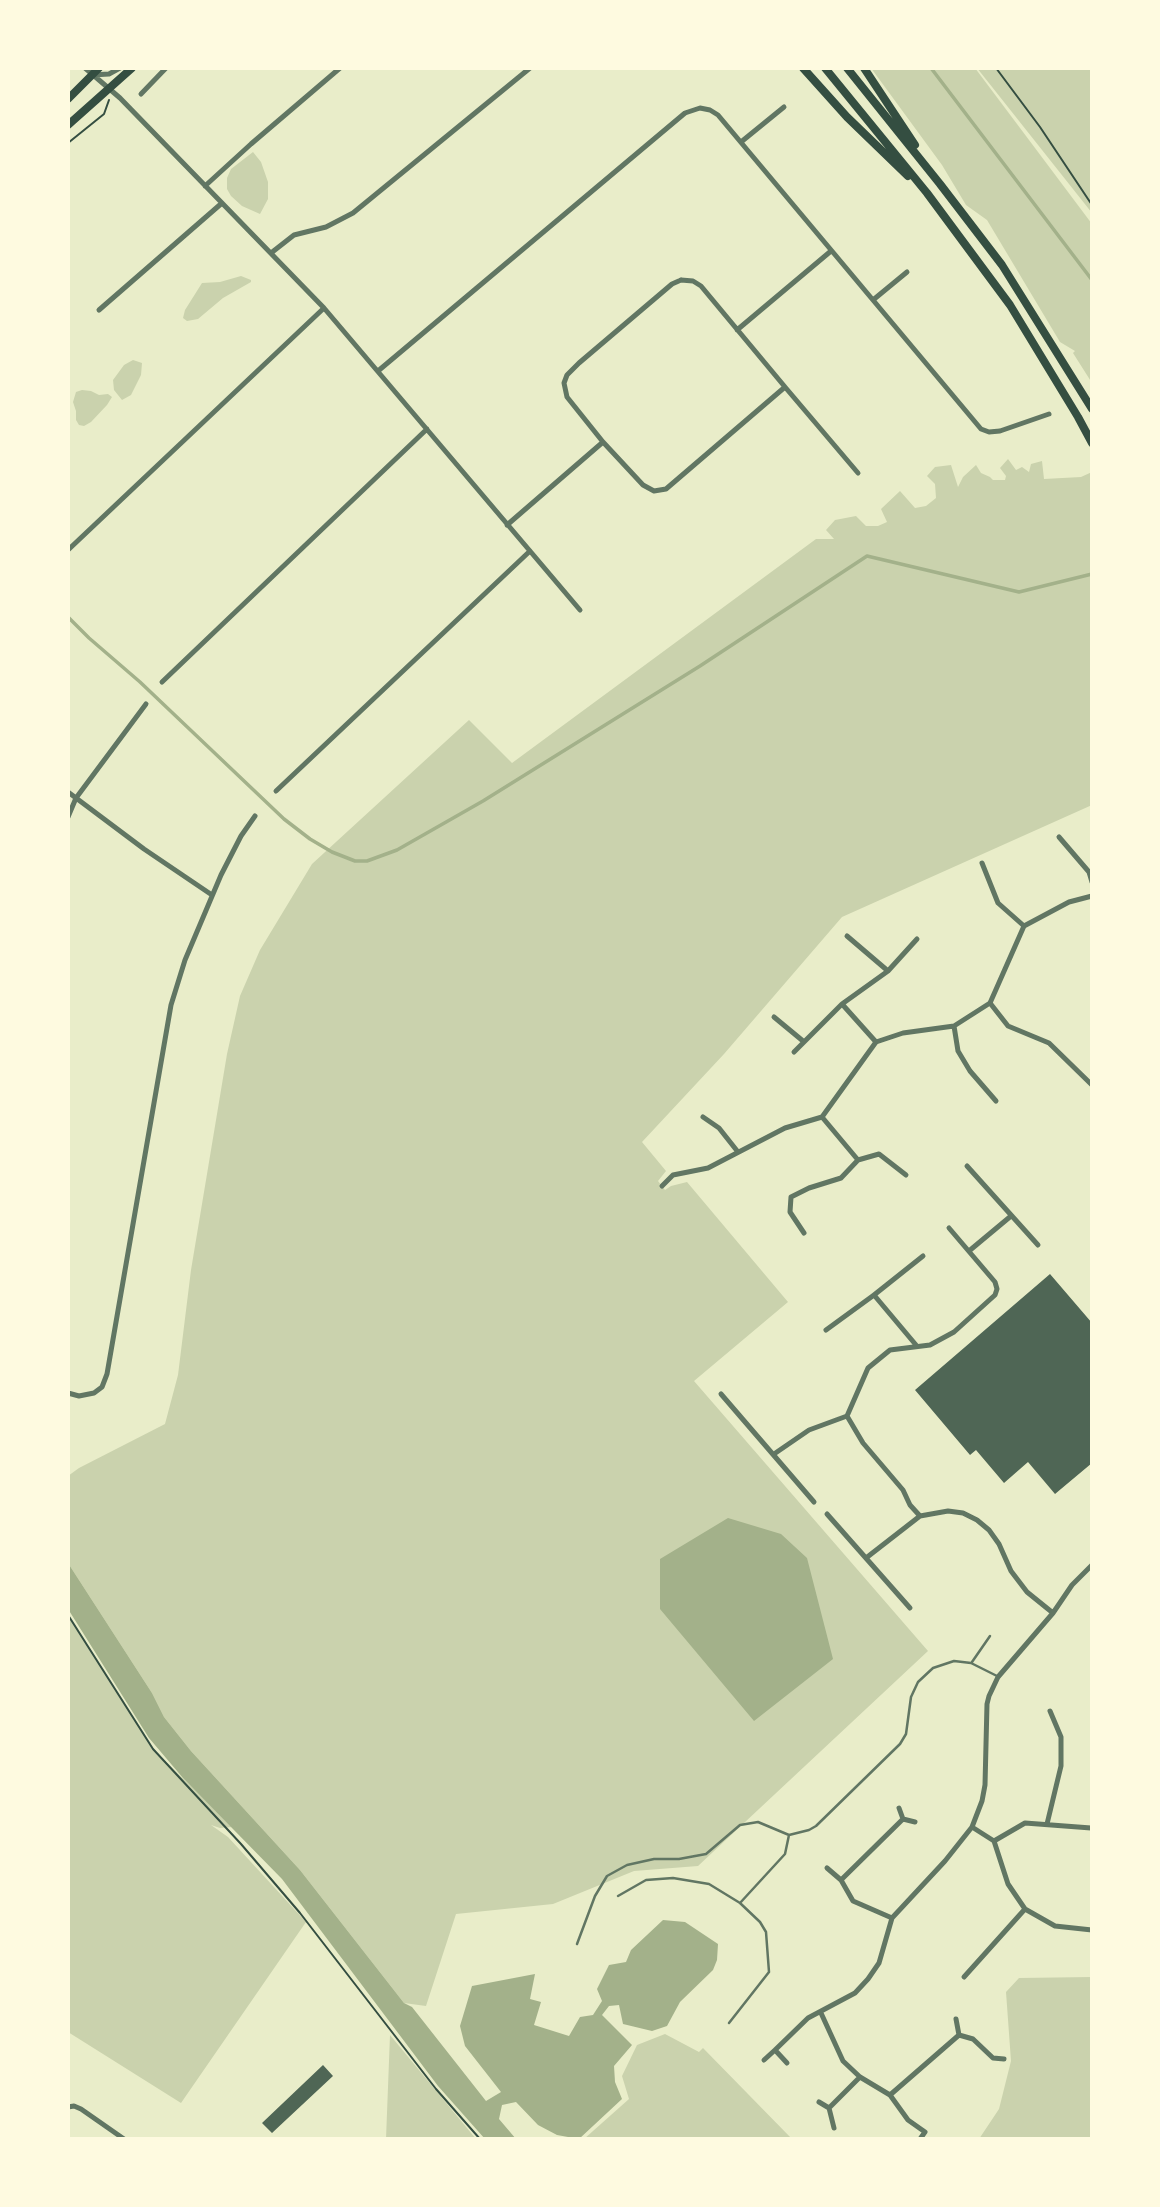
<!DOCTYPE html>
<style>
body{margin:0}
#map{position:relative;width:1160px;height:2207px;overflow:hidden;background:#e9edc9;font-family:Helvetica,sans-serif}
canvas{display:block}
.frame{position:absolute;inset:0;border:70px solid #fefae0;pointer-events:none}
</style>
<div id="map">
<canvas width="1160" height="2207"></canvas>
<div class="frame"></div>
</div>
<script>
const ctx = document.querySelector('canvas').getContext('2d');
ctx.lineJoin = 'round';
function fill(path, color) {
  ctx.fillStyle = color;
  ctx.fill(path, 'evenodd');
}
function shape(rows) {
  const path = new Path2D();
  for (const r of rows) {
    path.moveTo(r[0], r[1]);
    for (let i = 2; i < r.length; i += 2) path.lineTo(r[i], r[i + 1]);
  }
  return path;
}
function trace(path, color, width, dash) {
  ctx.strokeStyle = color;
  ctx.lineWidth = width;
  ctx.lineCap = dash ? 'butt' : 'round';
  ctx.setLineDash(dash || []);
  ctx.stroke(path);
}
fill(shape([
 [871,68,975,68,1092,224,1092,383,1073,353,1075,351,1060,342,987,220,966,205,942,165],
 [977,68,1092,68,1092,213],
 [253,152,261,162,268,182,268,199,260,214,242,206,231,196,227,189,227,178,231,169],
 [241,276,251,280,251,282,223,298,198,319,187,321,183,318,185,310,202,283,220,282],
 [133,360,142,363,141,375,131,395,122,400,114,390,113,380,124,365],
 [82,390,91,391,99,395,108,394,112,397,107,405,91,422,84,426,79,425,76,420,76,411,73,402,76,392],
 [1008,459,1016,470,1022,467,1029,472,1031,464,1042,461,1044,479,1081,477,1092,472,1092,805,842,917,724,1054,642,1142,666,1171,658,1181,665,1190,671,1186,687,1182,788,1302,694,1381,928,1651,698,1866,634,1871,553,1904,456,1914,426,2006,404,2003,300,1870,191,1751,164,1717,152,1693,68,1563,68,1476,79,1468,165,1424,178,1375,191,1270,227,1054,240,996,260,950,312,864,469,720,512,763,816,539,834,539,826,530,835,520,856,516,866,526,878,526,887,522,881,509,900,491,915,508,926,506,936,498,935,484,927,476,935,467,951,465,958,487,963,477,976,465,981,473,990,477,993,480,1005,480,1006,476,1000,468],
 [68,1615,153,1749,233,1827,220,1828,211,1825,228,1837,306,1922,181,2103,68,2032],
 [1092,1977,1092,2139,979,2139,999,2109,1011,2061,1006,1992,1019,1978],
 [665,2034,699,2052,703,2048,792,2139,584,2139,629,2099,622,2076,637,2045],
 [390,2035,476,2139,386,2139]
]), '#cad2ad');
fill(shape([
 [728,1518,781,1534,807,1558,833,1659,754,1721,660,1609,660,1559],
 [68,1563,152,1693,164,1717,191,1751,300,1870,404,2003,412,2007,486,2101,501,2092,465,2046,460,2026,472,1986,535,1974,530,1999,541,2002,534,2025,569,2036,580,2017,593,2015,602,2001,597,1989,609,1965,626,1962,631,1950,663,1920,685,1922,718,1944,717,1960,713,1970,680,2002,667,2026,652,2031,623,2024,619,2005,609,2006,602,2015,632,2045,614,2066,615,2082,622,2099,579,2139,557,2135,538,2125,516,2102,502,2105,499,2119,516,2139,485,2139,438,2086,282,1879,183,1778,149,1738,68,1609]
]), '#a3b18a');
trace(shape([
 [931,68,1092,280],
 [68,617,89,638,140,682,284,819,310,839,332,852,355,861,367,861,397,850,483,801,700,666,867,556,1019,592,1092,574]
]), '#a3b18a', 3.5);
fill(shape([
 [1050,1274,1092,1323,1092,1463,1055,1494,1028,1462,1004,1483,976,1450,970,1455,915,1390],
 [323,2065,333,2076,272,2133,262,2123]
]), '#4f6655');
trace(shape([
 [996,68,1040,127,1092,205],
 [68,143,104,114,109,100],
 [68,1615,153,1749,241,1844,300,1913,436,2089,480,2139]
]), '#344e41', 2);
trace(shape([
 [972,1662,990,1636],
 [618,1896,646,1880,673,1878,709,1884,740,1903,760,1922,766,1932,769,1972,729,2023],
 [740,1903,785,1854,789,1835],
 [577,1944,595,1896,607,1876,627,1865,654,1859,679,1859,706,1854,740,1825,758,1822,789,1835,809,1830,816,1826,900,1744,906,1734,911,1697,918,1682,933,1668,954,1661,971,1663,997,1676]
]), '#617663', 2.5);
trace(shape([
 [85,68,120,98,324,308,580,610],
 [92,75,109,74,120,68],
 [141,94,166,68],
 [741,142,784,107],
 [205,186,251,144,340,68],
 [271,253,294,235,326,227,353,213,530,68],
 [681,280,693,281,701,286,785,387,666,489,654,491,643,485,603,442,567,397,564,383,567,375,579,363,672,284,681,280],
 [873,300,907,272],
 [99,310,222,203],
 [737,330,831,251],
 [378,371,685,113,700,108,710,110,718,115,981,429,989,432,1000,431,1049,414],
 [785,387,858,473],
 [507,525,603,442],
 [68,550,324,308],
 [162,682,427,429],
 [276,791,530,551],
 [68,792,144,849,212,895],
 [68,817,76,798,146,704],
 [1059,837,1089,872,1092,882],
 [982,863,998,903,1024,926],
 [847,936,888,971],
 [990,1003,1008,1026,1049,1043,1092,1085],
 [842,1004,876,1042],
 [774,1017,803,1041],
 [954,1026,958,1051,970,1071,996,1101],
 [794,1052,842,1004,888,971,917,939],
 [703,1117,719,1128,738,1152],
 [822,1117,858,1160],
 [967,1166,1038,1245],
 [662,1186,673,1175,708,1168,785,1128,822,1117,876,1042,903,1033,954,1026,990,1003,1024,926,1069,902,1092,896],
 [804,1233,790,1212,791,1197,809,1188,841,1178,858,1160,879,1154,906,1175],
 [969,1251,1011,1216],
 [826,1330,874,1295],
 [916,1345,874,1295,923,1256],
 [68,1393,79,1396,94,1393,102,1387,107,1374,171,1005,185,960,221,875,241,836,255,816],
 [721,1394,814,1502],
 [774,1454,809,1430,847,1416],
 [827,1514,910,1608],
 [920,1516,910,1505,903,1490,863,1443,847,1416,868,1368,890,1350,930,1345,954,1332,995,1295,997,1289,995,1282,949,1228],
 [866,1558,920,1516,948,1511,963,1513,977,1520,989,1530,999,1544,1011,1571,1027,1592,1053,1613],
 [899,1808,903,1819],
 [1047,1824,1061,1766,1061,1737,1050,1711],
 [972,1827,994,1841,1008,1884,1025,1909,1055,1926,1092,1930],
 [994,1841,1025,1823,1091,1828],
 [827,1868,841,1880],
 [892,1918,853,1901,841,1880,903,1819,915,1822],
 [964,1977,1025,1909],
 [821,2013,843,2061,860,2077,890,2095,908,2120,925,2132,920,2139],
 [956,2019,959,2035],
 [764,2060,775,2050],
 [787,2063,775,2050,808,2018,855,1993,868,1979,879,1963,892,1918,945,1861,972,1827,982,1801,985,1785,987,1704,989,1696,998,1677,1053,1613,1072,1585,1092,1565],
 [890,2095,959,2035,973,2039,993,2058,1004,2059],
 [819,2102,829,2108],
 [68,2107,74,2106,81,2109,124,2139],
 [834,2128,829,2108,860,2077]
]), '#617663', 5);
trace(shape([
 [68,99,99,68],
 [68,125,132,68]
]), '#344e41', 8);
trace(shape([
 [803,68,847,117,908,176],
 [825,68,927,193,1010,305,1078,417,1092,443],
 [847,68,940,184,1002,265,1092,409],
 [864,68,915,145]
]), '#344e41', 8);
</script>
